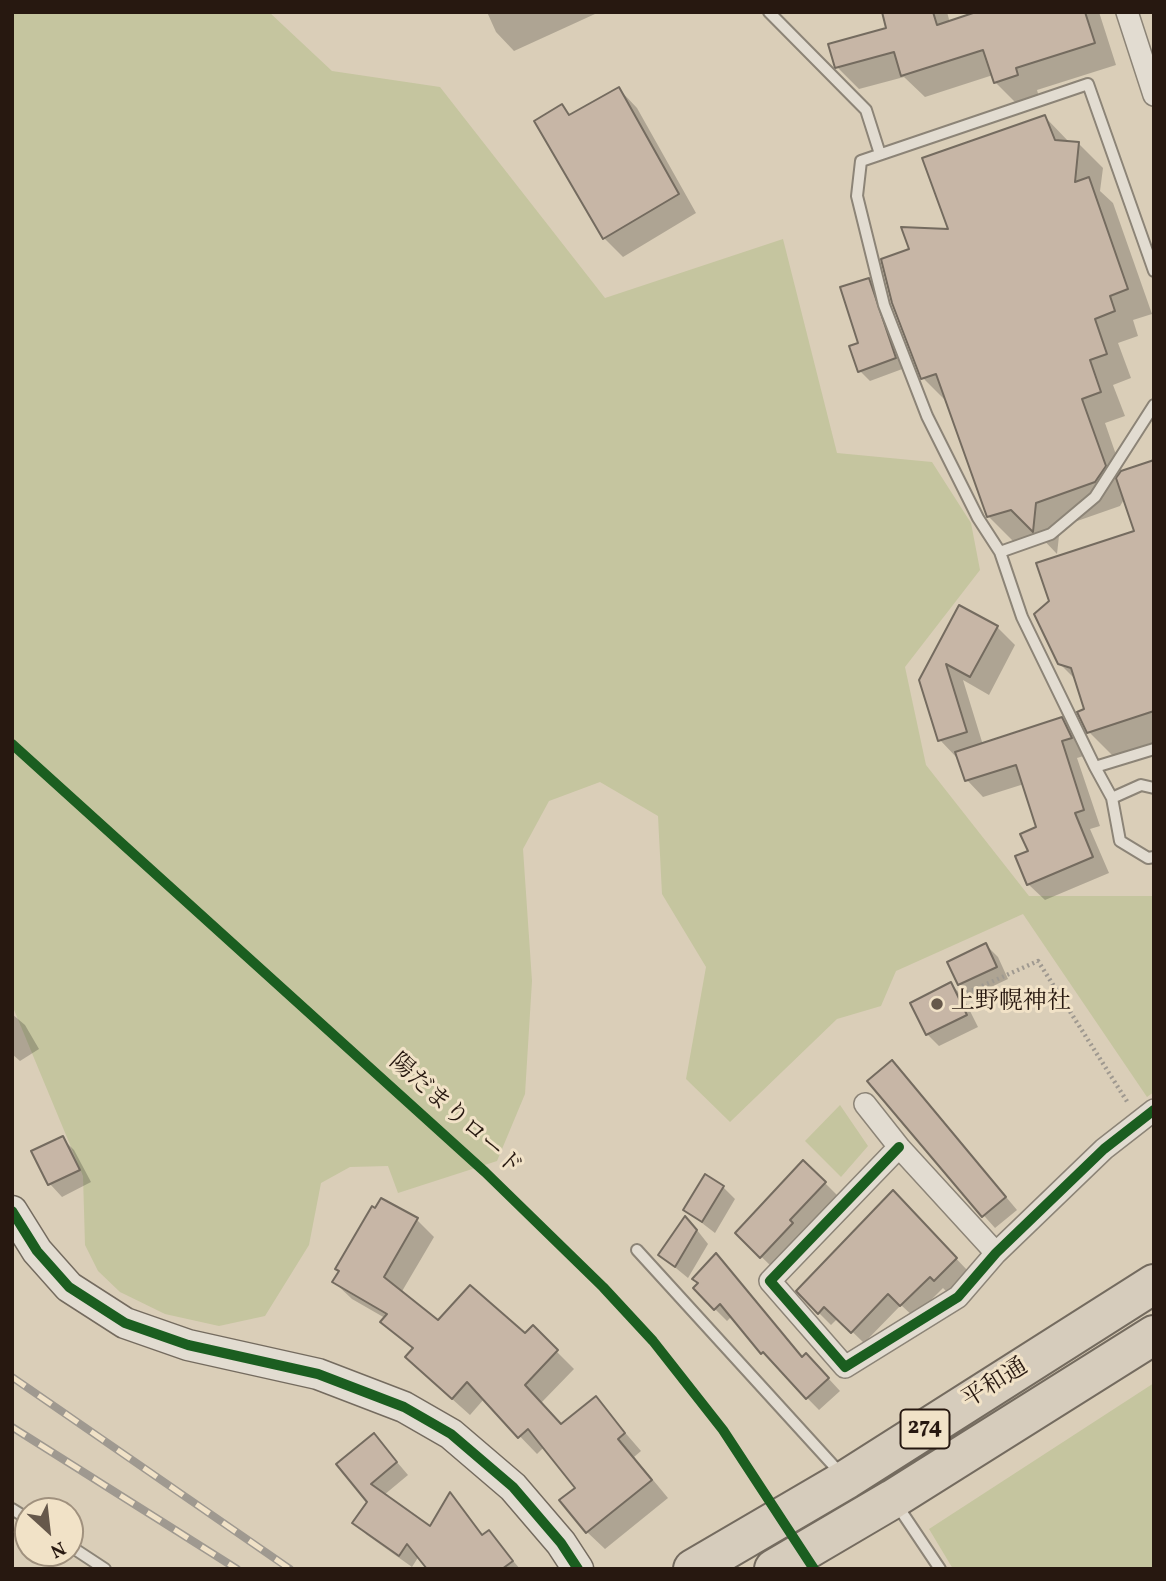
<!DOCTYPE html>
<meta charset="utf-8">
<style>
body{margin:0}
#map{position:relative;width:1166px;height:1581px;overflow:hidden;background:#daceb8;font-family:Vollkorn,serif}
canvas{display:block}
.frame{position:absolute;inset:0;border:14px solid #271810;pointer-events:none}
.north{position:absolute;left:14px;top:1497px;width:70px;height:70px;box-sizing:border-box;background:#f1e2c7;border:2px solid #a0917e;border-radius:50%;rotate:153deg;font-size:19px;font-weight:700;line-height:28px;text-align:center;color:#271810}
.north::after{content:'';display:block;margin:auto;width:24px;height:32px;background:#66584b;clip-path:polygon(50% 0,100% 100%,50% 72%,0 100%)}
</style>
<div id="map">
<canvas width="1166" height="1581"></canvas>
<div class="frame"></div>
<div class="north">N</div>
</div>
<script>
const ctx = document.querySelector('canvas').getContext('2d');
ctx.lineJoin = 'round';
function fill(path, color) {
  ctx.fillStyle = color;
  ctx.fill(path, 'evenodd');
}
function shape(rows) {
  const path = new Path2D();
  for (const r of rows) {
    path.moveTo(r[0], r[1]);
    for (let i = 2; i < r.length; i += 2) path.lineTo(r[i], r[i + 1]);
  }
  return path;
}
function trace(path, color, width, dash) {
  ctx.strokeStyle = color;
  ctx.lineWidth = width;
  ctx.lineCap = dash ? 'butt' : 'round';
  ctx.setLineDash(dash || []);
  ctx.stroke(path);
}
function write(font, color, halo, rows, align = 'center') {
  ctx.font = font + ' Vollkorn,"Noto Serif JP",serif';
  ctx.lineWidth = 6;
  ctx.setLineDash([]);
  ctx.textBaseline = 'middle';
  ctx.strokeStyle = halo;
  ctx.fillStyle = color;
  for (const [text, x, y, turn = 0] of rows) {
    ctx.save();
    ctx.translate(x, y);
    ctx.rotate((+turn || 0) * Math.PI / 180);
    ctx.textAlign = isNaN(turn) ? turn : align;
    if (halo) ctx.strokeText(text, 0, 0);
    ctx.fillText(text, 0, 0);
    ctx.restore();
  }
}
fill(shape([
 [12,12,269,12,332,71,440,87,605,298,783,239,837,453,932,462,971,523,980,570,905,667,926,765,1029,896,1154,896,1154,1092,1147,1097,1023,914,896,971,881,1006,837,1019,730,1122,686,1079,706,967,662,894,658,816,600,782,549,801,523,849,532,981,525,1094,497,1161,398,1193,388,1166,350,1167,321,1183,309,1245,265,1316,219,1326,165,1314,120,1292,98,1271,85,1245,83,1176,12,1005],
 [840,1105,868,1146,841,1177,805,1141],
 [1154,1383,1154,1569,953,1569,929,1529]
]), '#c5c59f');
fill(shape([
 [487,12,595,12,595,14,514,51,496,32],
 [883,12,947,12,950,23,981,12,1099,12,1116,65,1037,90,1039,97,1017,104,995,82,993,75,925,97,904,77,859,89,837,67,889,29],
 [619,89,637,108,696,213,623,257,604,238,536,121,562,107,571,116],
 [1045,117,1070,143,1078,143,1103,168,1100,191,1113,203,1152,314,1133,320,1138,336,1118,343,1131,378,1113,385,1125,416,1105,423,1122,472,1154,462,1154,742,1113,756,1089,732,1086,710,1077,681,1059,663,1136,532,1125,498,1120,506,1060,527,1057,554,1037,533,1013,541,988,516,947,402,923,378,911,250,950,231],
 [869,280,878,290,905,368,870,381,860,371],
 [997,627,1015,645,989,695,963,680,983,745,1061,719,1078,735,1087,755,1077,758,1100,826,1090,829,1109,873,1045,900,1028,884,1030,852,1039,828,1024,784,983,797,967,780,958,759,940,740,921,680],
 [986,945,998,957,1008,979,972,996,960,984],
 [951,984,963,997,978,1027,939,1046,927,1034],
 [12,1014,25,1025,39,1049,20,1061,12,1054],
 [904,1075,1017,1210,995,1228,921,1145,869,1081],
 [62,1138,74,1150,91,1182,62,1197,50,1184,33,1152],
 [825,1183,837,1195,773,1268,737,1233],
 [723,1187,735,1199,715,1233,685,1210],
 [905,1205,968,1271,947,1292,943,1288,914,1317,901,1305,864,1343,838,1318,831,1325,819,1313],
 [417,1220,434,1237,401,1293,438,1323,525,1336,533,1328,574,1369,541,1403,562,1426,596,1399,641,1451,634,1457,668,1498,605,1549,587,1532,577,1488,544,1447,537,1454,484,1399,470,1415,424,1374,414,1350,383,1321,385,1318,352,1299,334,1282],
 [697,1230,708,1244,688,1278,660,1255],
 [728,1268,803,1358,818,1367,840,1391,819,1410,762,1352,732,1316,727,1321,715,1309],
 [374,1435,408,1475,384,1495,431,1528,451,1495,484,1536,489,1532,520,1569,429,1569,419,1556,412,1567,367,1535,355,1523,369,1502]
]), '#0003');
const building = shape([
 [882,12,933,12,937,25,976,12,1085,12,1095,43,1016,68,1018,75,994,83,983,50,901,76,894,52,835,68,828,44,886,28,882,12],
 [619,87,679,194,603,239,534,121,562,104,569,115,619,87],
 [1045,115,1055,140,1079,142,1075,182,1089,177,1128,289,1110,296,1115,311,1095,319,1107,354,1090,360,1101,392,1082,399,1106,466,1095,482,1036,503,1033,532,1011,510,987,517,936,374,921,379,892,303,881,259,909,249,901,227,948,229,922,158,1045,115],
 [869,278,896,358,858,372,849,346,858,343,840,287,869,278],
 [1154,460,1154,711,1087,733,1077,712,1084,709,1071,668,1058,664,1034,614,1049,601,1036,563,1134,531,1116,478,1121,471,1154,460],
 [959,605,998,626,970,677,946,664,967,732,938,741,919,680,959,605],
 [1062,717,1072,738,1062,741,1084,810,1075,813,1093,857,1027,885,1015,856,1028,851,1020,834,1036,827,1016,765,965,781,955,752,1062,717],
 [986,943,997,967,958,985,947,962,986,943],
 [951,982,967,1015,926,1035,910,1003,951,982],
 [892,1060,1006,1197,982,1217,867,1081,892,1060],
 [63,1136,80,1170,48,1185,31,1151,63,1136],
 [803,1160,826,1182,790,1220,793,1223,760,1258,735,1233,803,1160],
 [705,1174,724,1186,702,1222,683,1210,705,1174],
 [893,1190,957,1258,934,1281,930,1277,900,1306,888,1294,851,1333,824,1307,818,1314,796,1291,893,1190],
 [381,1198,418,1218,384,1277,438,1320,470,1285,525,1333,533,1325,558,1350,525,1385,561,1424,596,1396,625,1433,618,1439,652,1480,586,1533,559,1500,575,1488,528,1429,518,1438,467,1382,452,1399,405,1357,413,1348,380,1322,387,1314,332,1282,339,1271,335,1269,372,1206,375,1208,381,1198],
 [685,1216,697,1230,675,1267,658,1255,685,1216],
 [716,1253,802,1357,806,1353,829,1378,806,1399,763,1352,761,1354,720,1304,714,1310,693,1288,698,1283,692,1279,716,1253],
 [374,1433,397,1462,371,1484,430,1526,450,1492,482,1535,489,1530,513,1561,502,1569,427,1569,407,1544,399,1556,352,1523,367,1502,336,1464,374,1433]
]);
fill(building, '#c7b6a6');
trace(building, '#746b5f', 2);
const lane = shape([
 [769,12,866,110,880,154],
 [1154,271,1088,84,861,161,857,196,884,305,927,416,978,518,1000,552,1022,617,1095,767,1154,749],
 [1000,552,1051,534,1095,497,1154,405],
 [1095,767,1112,798],
 [1154,788,1141,785,1112,798,1120,841,1148,858,1154,857],
 [637,1250,842,1475],
 [897,1505,940,1569],
 [12,1509,28,1519],
 [70,1546,105,1569]
]);
const street = shape([
 [1127,12,1154,95],
 [865,1104,899,1147,996,1253],
 [899,1147,770,1281,845,1367,958,1297,996,1253,1104,1149,1154,1110]
]);
const secondary = shape([
 [12,1211,37,1251,69,1287,125,1323,188,1345,318,1374,404,1407,451,1434,513,1487,561,1543,578,1569]
]);
const highway = shape([
 [693,1569,847,1479,1154,1284],
 [774,1569,893,1499,1154,1335]
]);
trace(lane, '#8c8477', 14);
trace(street, '#8c8477', 24);
trace(secondary, '#746b5f', 33);
trace(highway, '#746b5f', 42);
trace(shape([
 [962,995,1038,961,1128,1103]
]), '#9f9990', 4.5, [2, 3.5]);
trace(lane, '#e2dcd1', 10);
trace(street, '#e2dcd1', 21);
trace(secondary, '#e2dcd1', 30);
trace(highway, '#d6ccbc', 38);
const rail = shape([
 [12,1377,290,1569],
 [12,1427,237,1569]
]);
trace(rail, '#9f9990', 8);
trace(rail, '#f1e2c7', 5, [16]);
trace(shape([
 [12,744,485,1172,603,1287,653,1341,723,1430,814,1569],
 [899,1147,770,1281,845,1367,958,1297,996,1253,1104,1149,1154,1110],
 [12,1211,37,1251,69,1287,125,1323,188,1345,318,1374,404,1407,451,1434,513,1487,561,1543,578,1569]
]), '#1b5e20', 10);
for (const [x, y, r, color] of [
 [937,1004,7,"#66584b"]
]) {
  const dot = new Path2D();
  dot.arc(x, y, r, 0, 2 * Math.PI);
  ctx.fillStyle = color;
  ctx.fill(dot);
  trace(dot, '#f1e2c7', 2.5);
}
for (const [x, y, w] of [
 [925,1429,49]
]) {
  const box = new Path2D();
  box.roundRect(x - w / 2, y - 19.5, w, 39, 5);
  ctx.fillStyle = '#f1e2c7';
  ctx.fill(box);
  trace(box, '#271810', 2);
}
write('bold 23px', '#271810', null, [
 ["274",925,1429]
]);
write('24px', '#271810', '#f1e2c7', [
 ["上野幌神社",951,1004]
], 'left');
write('24px', '#271810', '#f1e2c7', [
 ["陽だまりロード",454,1116,42],
 ["平和通",996,1385,-32]
]);
</script>
